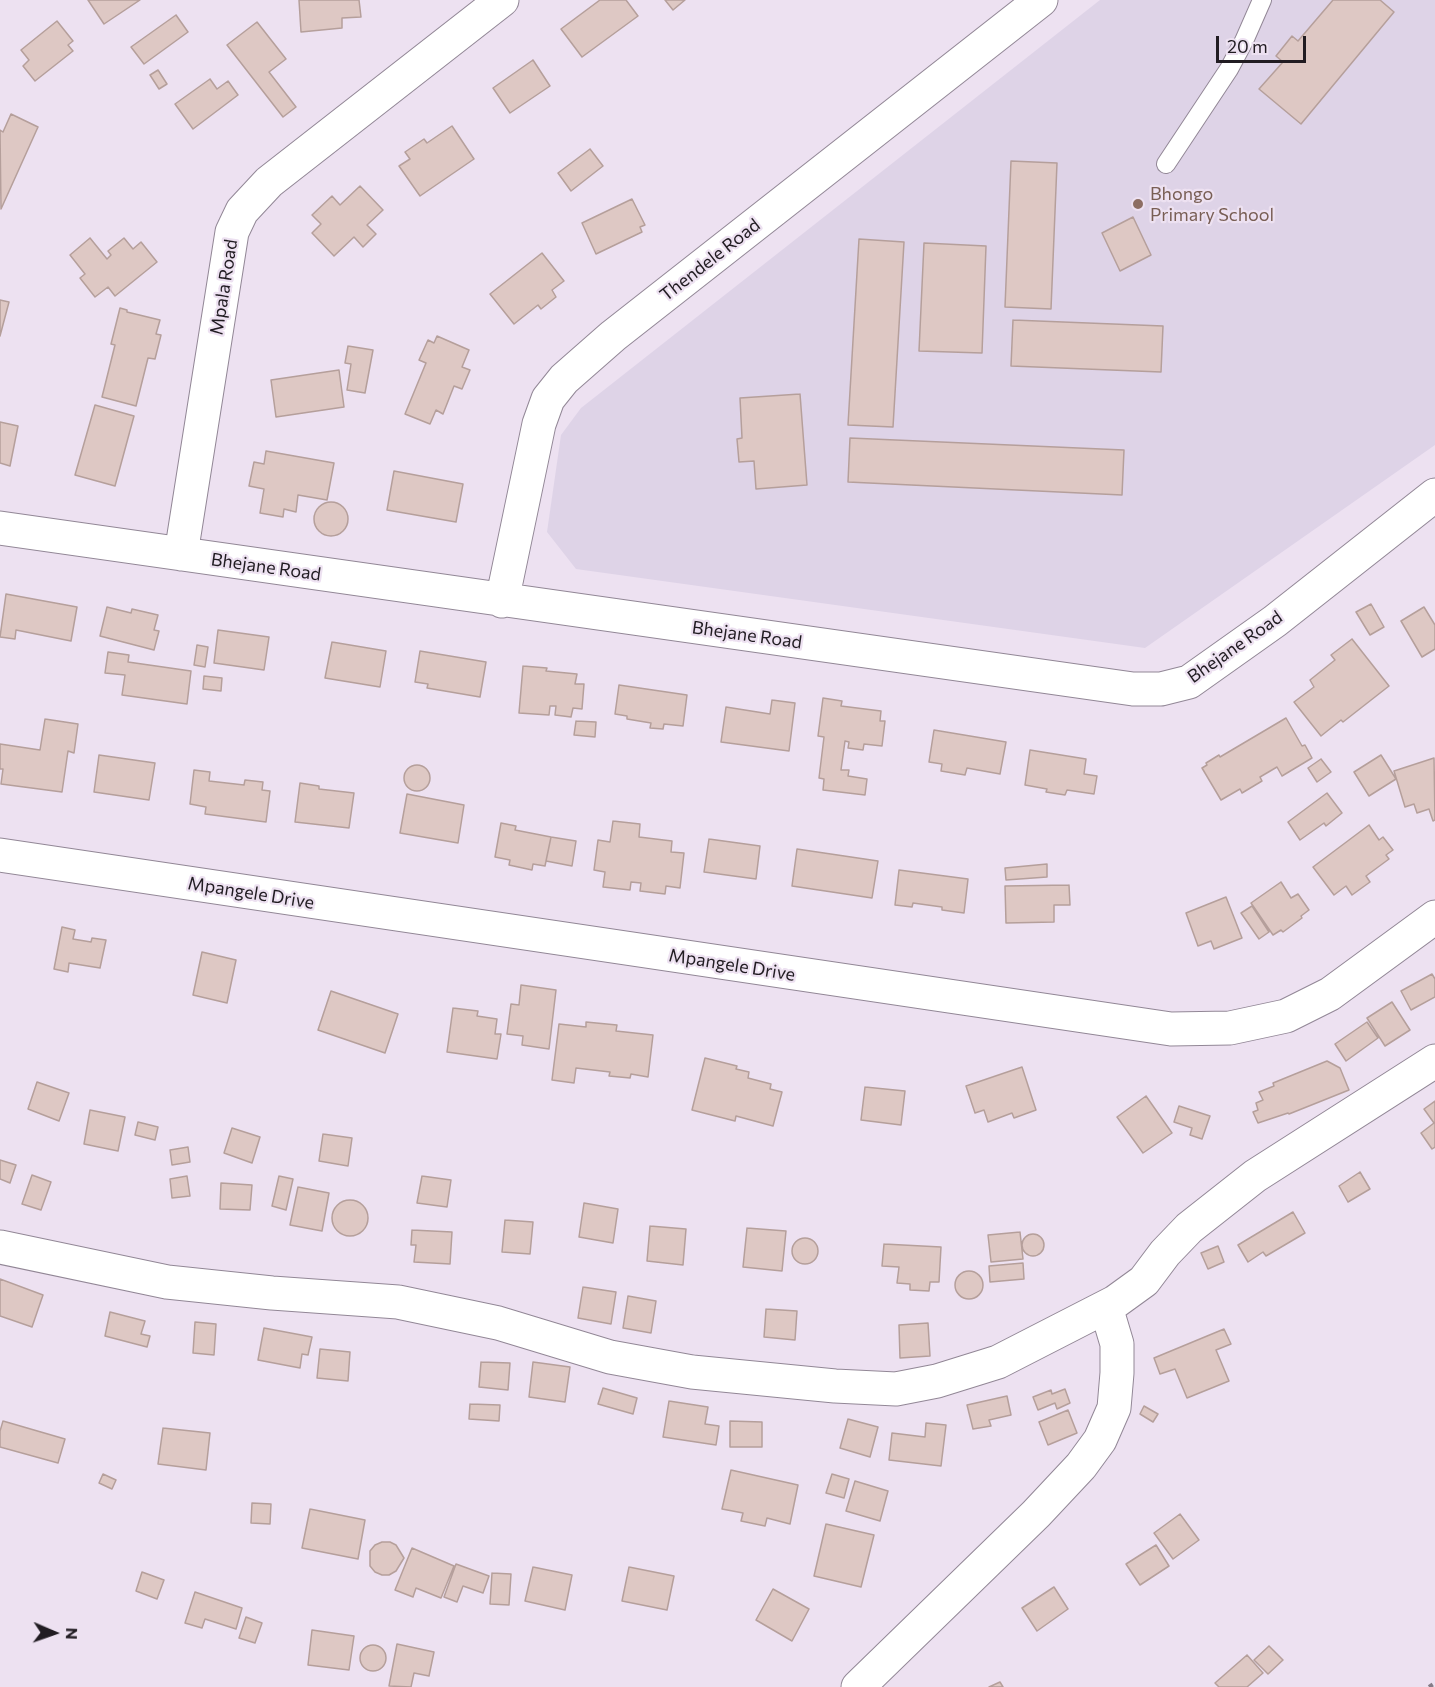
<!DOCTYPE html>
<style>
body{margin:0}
#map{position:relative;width:1435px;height:1687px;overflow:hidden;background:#ede1f1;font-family:Commissioner,sans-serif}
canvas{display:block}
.north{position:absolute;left:24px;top:1603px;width:60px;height:60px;-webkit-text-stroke:4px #ede1f1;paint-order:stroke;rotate:92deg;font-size:16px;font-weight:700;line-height:24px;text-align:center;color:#211c22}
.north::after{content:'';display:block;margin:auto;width:21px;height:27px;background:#211c22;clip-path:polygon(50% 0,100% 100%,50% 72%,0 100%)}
.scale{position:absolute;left:1216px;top:36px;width:90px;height:27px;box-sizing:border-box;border:3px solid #211c22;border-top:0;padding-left:8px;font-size:18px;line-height:21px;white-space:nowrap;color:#211c22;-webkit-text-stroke:4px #ede1f1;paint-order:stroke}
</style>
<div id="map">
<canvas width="1435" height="1687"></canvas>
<div class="north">N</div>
<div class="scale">20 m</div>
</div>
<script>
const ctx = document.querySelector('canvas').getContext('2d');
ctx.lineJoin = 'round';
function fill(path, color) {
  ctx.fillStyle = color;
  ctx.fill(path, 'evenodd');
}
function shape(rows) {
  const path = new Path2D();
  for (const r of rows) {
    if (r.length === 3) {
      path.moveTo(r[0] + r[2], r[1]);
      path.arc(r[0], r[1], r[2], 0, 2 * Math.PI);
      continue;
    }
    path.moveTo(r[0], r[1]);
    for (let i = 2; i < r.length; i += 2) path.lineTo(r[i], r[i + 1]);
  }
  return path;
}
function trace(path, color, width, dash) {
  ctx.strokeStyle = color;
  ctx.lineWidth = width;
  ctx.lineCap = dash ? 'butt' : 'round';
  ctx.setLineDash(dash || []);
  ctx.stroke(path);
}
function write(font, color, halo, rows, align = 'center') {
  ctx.font = font + ' Commissioner,sans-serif';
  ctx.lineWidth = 4.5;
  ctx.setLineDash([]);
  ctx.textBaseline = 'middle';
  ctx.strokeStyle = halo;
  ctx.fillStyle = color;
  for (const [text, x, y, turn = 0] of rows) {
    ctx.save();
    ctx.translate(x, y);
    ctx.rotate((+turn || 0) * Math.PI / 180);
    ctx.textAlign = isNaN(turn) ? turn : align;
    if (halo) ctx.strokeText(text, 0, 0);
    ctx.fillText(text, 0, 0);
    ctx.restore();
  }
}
fill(shape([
 [1100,0,1435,0,1435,445,1145,648,576,569,547,532,561,435,581,408]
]), '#ded3e7');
const building = shape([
 [88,0,140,0,104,24,88,0],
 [299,0,359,0,361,17,342,18,342,28,301,32,299,0],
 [600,0,626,0,638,16,582,57,561,29,600,0],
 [665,0,685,0,673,10,665,0],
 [1333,0,1380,0,1394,12,1301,124,1259,89,1283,62,1276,56,1292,36,1298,41,1333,0],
 [176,15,188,32,144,64,131,47,176,15],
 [57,21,73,41,68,45,73,51,35,81,23,66,29,60,21,50,57,21],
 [257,22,286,59,269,72,296,107,283,117,227,45,257,22],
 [533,60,550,86,510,113,493,88,533,60],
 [158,70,167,84,159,89,150,75,158,70],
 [210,79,217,89,228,81,238,95,193,129,175,104,210,79],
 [11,114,38,127,1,209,0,130,3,132,11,114],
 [452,126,474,159,420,196,399,166,410,159,405,152,424,139,427,143,452,126],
 [590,149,603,166,571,191,558,173,590,149],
 [1011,161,1057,163,1051,309,1005,307,1011,161],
 [360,186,383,210,367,225,376,234,363,247,354,237,334,256,312,233,321,224,312,215,332,196,340,205,360,186],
 [632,199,645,225,640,227,642,232,596,254,582,223,632,199],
 [1133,217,1151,255,1120,271,1102,233,1133,217],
 [90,238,107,259,111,255,108,251,124,238,133,249,141,242,157,262,115,296,108,287,95,297,80,278,85,274,70,255,90,238],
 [859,239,904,242,893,427,848,425,859,239],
 [924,243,986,246,982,353,919,351,924,243],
 [542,253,564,281,552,290,556,297,541,309,538,305,514,324,490,294,542,253],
 [0,300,9,302,0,336,0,300],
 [120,308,127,310,127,312,160,320,156,334,161,335,155,359,148,358,136,406,102,397,115,345,111,344,120,308],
 [1013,320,1163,326,1161,372,1011,366,1013,320],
 [437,336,469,350,462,367,470,370,462,389,454,386,443,414,436,410,430,424,405,414,426,363,419,360,428,340,434,343,437,336],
 [348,346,373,350,365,393,347,390,351,364,345,363,348,346],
 [339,370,344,407,276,417,271,380,339,370],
 [800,394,807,485,756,489,754,461,739,462,737,439,742,438,740,398,800,394],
 [95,405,134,416,115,486,75,475,95,405],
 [0,422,18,426,10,466,0,463,0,422],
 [850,438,1124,450,1122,495,848,482,850,438],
 [266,451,334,463,327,500,298,495,296,512,284,509,283,517,260,513,264,489,249,486,254,462,264,464,266,451],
 [394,471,463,484,456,522,387,510,394,471],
 [331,519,17],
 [6,594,77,607,71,641,16,630,15,639,0,637,6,594],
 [1371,604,1384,627,1370,635,1356,612,1371,604],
 [107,607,131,613,132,609,158,615,154,630,159,631,154,650,100,636,107,607],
 [1424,607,1435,625,1435,649,1422,657,1401,621,1424,607],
 [218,630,269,637,264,670,214,663,218,630],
 [1352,639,1389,686,1343,722,1341,720,1321,736,1294,702,1314,687,1310,680,1335,660,1331,655,1352,639],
 [332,642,386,651,380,687,325,678,332,642],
 [197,645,208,647,205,667,194,665,197,645],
 [420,651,486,662,480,697,427,688,428,684,415,682,420,651],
 [108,652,129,655,128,662,191,671,187,704,122,695,125,675,105,673,108,652],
 [523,666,547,668,546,671,577,674,575,684,584,684,582,709,573,708,571,717,555,715,556,706,550,706,549,715,519,713,523,666],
 [204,676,222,678,221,691,203,689,204,676],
 [619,685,687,695,683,726,664,724,663,729,650,728,651,723,627,719,627,716,615,714,619,685],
 [823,698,842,701,841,706,881,711,880,721,885,721,882,746,864,744,863,750,848,748,849,742,845,741,841,770,849,770,848,776,867,779,865,795,823,790,824,779,819,778,824,737,818,736,823,698],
 [772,700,795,703,789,751,721,742,726,707,770,714,772,700],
 [1286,718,1302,746,1305,745,1312,758,1282,776,1277,767,1260,777,1262,781,1242,793,1240,789,1221,800,1202,768,1207,765,1206,763,1219,755,1220,757,1286,718],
 [45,719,78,724,74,753,68,751,62,792,1,784,3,769,0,769,0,744,40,750,45,719],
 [576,721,596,722,595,737,574,735,576,721],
 [934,730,1006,742,1000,774,967,768,965,775,941,771,942,764,929,762,934,730],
 [1030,750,1086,759,1084,774,1097,776,1094,794,1067,790,1065,795,1046,792,1047,789,1025,785,1030,750],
 [99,755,155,763,149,800,94,792,99,755],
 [1381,755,1396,779,1369,796,1354,772,1381,755],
 [1434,758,1435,820,1433,821,1429,809,1417,813,1414,804,1405,807,1394,771,1434,758],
 [1321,759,1331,772,1317,782,1308,768,1321,759],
 [417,778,13],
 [194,770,210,772,209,781,244,785,245,780,263,782,262,790,270,791,266,822,205,814,206,807,190,804,194,770],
 [300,783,319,786,319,789,354,793,349,828,295,822,300,783],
 [1327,793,1342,813,1326,826,1324,823,1300,840,1288,822,1327,793],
 [407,794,464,805,458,843,400,833,407,794],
 [613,821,640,824,639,837,672,841,671,852,684,853,680,888,666,886,665,894,640,891,641,883,631,882,630,890,603,887,605,872,594,870,598,840,610,842,613,821],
 [501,823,516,826,515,830,551,837,545,866,533,864,532,870,509,865,510,860,495,857,501,823],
 [1369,825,1379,840,1383,837,1393,850,1386,855,1389,859,1366,876,1370,882,1352,895,1346,886,1334,895,1313,867,1369,825],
 [551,837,576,841,572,866,546,861,551,837],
 [709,839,760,846,756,879,704,872,709,839],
 [797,849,878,861,872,898,792,886,797,849],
 [1047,864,1047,877,1006,880,1005,868,1047,864],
 [899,870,968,879,964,913,942,910,942,907,913,903,912,907,895,905,899,870],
 [1281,882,1291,898,1298,894,1309,910,1301,916,1302,918,1283,932,1281,930,1273,935,1251,903,1281,882],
 [1069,885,1070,905,1054,905,1054,922,1006,923,1005,886,1069,885],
 [1226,897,1242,938,1214,949,1211,941,1198,946,1186,913,1226,897],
 [1252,906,1269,932,1259,939,1241,913,1252,906],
 [62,927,75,930,73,939,91,942,92,938,106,940,100,968,69,963,68,972,54,969,62,927],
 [202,952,236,960,227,1003,193,995,202,952],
 [1432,974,1435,979,1435,997,1411,1010,1401,991,1432,974],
 [521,985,556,990,549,1049,522,1045,523,1036,507,1034,511,1004,519,1005,521,985],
 [331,991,398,1014,385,1053,318,1030,331,991],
 [1392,1002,1410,1030,1385,1046,1367,1018,1392,1002],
 [453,1008,478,1011,477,1016,497,1019,495,1034,501,1034,497,1059,447,1052,453,1008],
 [586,1022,617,1025,616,1031,653,1035,648,1077,631,1074,630,1078,609,1076,610,1072,576,1068,574,1083,552,1080,559,1024,586,1027,586,1022],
 [1367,1022,1378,1038,1346,1061,1335,1044,1367,1022],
 [705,1058,737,1066,736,1069,749,1072,748,1078,771,1084,770,1089,782,1092,773,1126,736,1116,735,1121,692,1110,705,1058],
 [1327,1061,1340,1068,1349,1090,1289,1114,1288,1113,1258,1123,1253,1112,1258,1110,1256,1103,1263,1100,1259,1092,1274,1086,1273,1083,1327,1061],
 [1022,1067,1036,1110,1014,1118,1012,1113,988,1122,984,1110,975,1113,966,1086,1022,1067],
 [37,1082,69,1093,59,1121,28,1109,37,1082],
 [865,1087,905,1091,901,1125,861,1120,865,1087],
 [1146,1096,1172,1133,1143,1153,1117,1117,1146,1096],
 [1435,1101,1435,1147,1432,1149,1421,1133,1434,1123,1424,1109,1435,1101],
 [1179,1106,1210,1116,1202,1139,1190,1135,1192,1128,1174,1122,1179,1106],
 [90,1110,125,1117,118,1151,84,1144,90,1110],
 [138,1122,158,1127,155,1140,135,1135,138,1122],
 [232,1128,260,1137,252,1163,224,1153,232,1128],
 [323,1134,352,1138,348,1166,319,1161,323,1134],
 [188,1147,190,1162,172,1165,170,1150,188,1147],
 [0,1160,16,1165,10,1183,0,1179,0,1160],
 [1360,1172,1370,1189,1348,1202,1339,1186,1360,1172],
 [32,1175,51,1182,41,1210,22,1204,32,1175],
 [187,1176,190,1196,172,1198,170,1179,187,1176],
 [279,1176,293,1179,286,1210,272,1206,279,1176],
 [422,1176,451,1180,447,1207,417,1203,422,1176],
 [221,1183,252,1185,250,1210,220,1209,221,1183],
 [298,1187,329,1193,322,1231,290,1225,298,1187],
 [350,1218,18],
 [584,1203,618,1209,613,1243,579,1237,584,1203],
 [1293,1212,1305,1233,1266,1256,1263,1252,1248,1262,1238,1245,1293,1212],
 [505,1220,533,1222,530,1254,502,1252,505,1220],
 [650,1226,686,1229,683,1265,647,1261,650,1226],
 [747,1228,786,1231,782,1271,743,1267,747,1228],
 [412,1230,452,1232,450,1264,414,1262,416,1245,411,1245,412,1230],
 [1020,1232,1023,1259,991,1262,988,1235,1020,1232],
 [1033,1245,11],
 [805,1251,13],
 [884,1244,941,1247,939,1282,930,1282,929,1291,910,1290,910,1284,897,1283,899,1267,882,1266,884,1244],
 [1218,1246,1224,1262,1208,1269,1201,1253,1218,1246],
 [1023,1263,1024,1279,990,1282,989,1266,1023,1263],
 [969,1285,14],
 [0,1279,43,1295,32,1327,0,1316,0,1279],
 [583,1287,616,1292,611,1324,578,1318,583,1287],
 [628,1296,656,1301,651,1333,623,1328,628,1296],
 [766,1309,797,1311,795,1340,764,1337,766,1309],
 [110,1312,145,1321,141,1334,150,1336,147,1347,105,1336,110,1312],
 [195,1322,216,1324,214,1355,193,1353,195,1322],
 [928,1323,930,1356,900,1358,899,1325,928,1323],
 [264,1328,312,1337,308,1355,302,1354,300,1368,258,1360,264,1328],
 [1224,1329,1231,1344,1216,1350,1229,1381,1187,1398,1175,1369,1160,1374,1154,1358,1224,1329],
 [320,1349,350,1352,348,1381,317,1378,320,1349],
 [481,1362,510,1363,508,1390,479,1387,481,1362],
 [533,1362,570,1367,565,1402,529,1397,533,1362],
 [603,1388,637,1398,633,1414,598,1404,603,1388],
 [1065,1389,1070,1403,1057,1409,1055,1403,1038,1410,1033,1397,1051,1390,1052,1394,1065,1389],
 [1007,1396,1011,1415,989,1420,991,1426,973,1429,967,1405,1007,1396],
 [669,1401,708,1407,705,1424,719,1426,716,1445,663,1437,669,1401],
 [470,1404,500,1405,499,1421,469,1419,470,1404],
 [1144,1406,1158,1414,1153,1422,1140,1414,1144,1406],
 [1068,1410,1077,1433,1048,1445,1039,1422,1068,1410],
 [848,1419,878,1427,870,1457,840,1448,848,1419],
 [3,1421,65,1439,58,1463,0,1447,0,1431,3,1421],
 [730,1421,762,1422,762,1447,730,1447,730,1421],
 [926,1423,946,1425,941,1466,889,1460,892,1433,925,1437,926,1423],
 [163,1428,210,1433,206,1470,158,1464,163,1428],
 [731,1470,798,1485,790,1524,767,1518,765,1526,741,1521,743,1513,722,1509,731,1470],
 [103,1474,116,1480,112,1489,99,1483,103,1474],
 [832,1474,849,1479,844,1498,826,1493,832,1474],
 [855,1481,888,1491,880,1521,846,1511,855,1481],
 [252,1503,271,1504,270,1524,251,1523,252,1503],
 [310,1509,365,1520,358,1559,302,1548,310,1509],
 [1180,1514,1199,1540,1173,1559,1154,1533,1180,1514],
 [826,1524,874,1535,861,1587,814,1576,826,1524],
 [382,1542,390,1542,396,1545,404,1558,396,1571,389,1575,382,1575,375,1572,370,1566,370,1551,375,1545,382,1542],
 [1156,1545,1169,1566,1140,1585,1126,1564,1156,1545],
 [412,1548,454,1566,441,1598,416,1588,413,1597,395,1590,412,1548],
 [456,1564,489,1576,483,1593,463,1586,457,1602,444,1597,456,1564],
 [533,1567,572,1575,565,1610,525,1601,533,1567],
 [629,1567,674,1576,667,1610,622,1601,629,1567],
 [142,1572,164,1580,157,1599,136,1591,142,1572],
 [492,1573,511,1574,509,1605,490,1604,492,1573],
 [1054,1587,1068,1609,1037,1631,1022,1608,1054,1587],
 [773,1589,809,1609,792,1641,756,1620,773,1589],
 [195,1592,242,1608,236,1629,205,1619,202,1628,185,1623,195,1592],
 [246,1617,262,1623,255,1643,239,1638,246,1617],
 [312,1630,354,1636,349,1670,308,1665,312,1630],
 [397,1644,434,1652,429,1676,414,1673,411,1687,389,1686,397,1644],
 [373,1658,13],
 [1269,1646,1283,1660,1268,1674,1254,1660,1269,1646],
 [1247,1655,1263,1673,1247,1687,1219,1687,1215,1683,1247,1655],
 [1000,1682,1003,1687,989,1687,1000,1682]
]);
fill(building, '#dec8c4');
trace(building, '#b59f9b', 1.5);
const service = shape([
 [1166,164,1229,69,1244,41,1262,0]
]);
const minor = shape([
 [0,528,1133,689,1161,689,1189,682,1275,621,1435,495],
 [181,554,232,232,242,211,269,182,502,0],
 [502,601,539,424,548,399,564,379,613,336,1041,0],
 [0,855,1171,1029,1230,1028,1286,1016,1330,994,1435,917],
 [0,1247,167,1282,272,1293,398,1302,498,1323,610,1357,692,1372,835,1386,896,1389,937,1381,998,1362,1115,1302,1144,1281,1165,1253,1189,1228,1255,1176,1435,1061],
 [858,1687,1036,1514,1081,1466,1100,1440,1114,1408,1117,1373,1117,1344,1106,1307]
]);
trace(service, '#928796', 20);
trace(minor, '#928796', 35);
trace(shape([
 [1429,1687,1435,1683]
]), '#857c87', 4, [4.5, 4.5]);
trace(service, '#fff', 18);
trace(minor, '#fff', 33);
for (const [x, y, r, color] of [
 [1138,204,6,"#8d6e63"]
]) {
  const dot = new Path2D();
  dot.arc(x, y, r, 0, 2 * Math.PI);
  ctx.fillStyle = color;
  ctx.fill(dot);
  trace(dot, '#ede1f1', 2);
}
write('18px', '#785e54', '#ede1f1', [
 ["Bhongo",1150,194],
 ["Primary School",1150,215]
], 'left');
write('18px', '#211c22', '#ede1f1', [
 ["Thendele Road",710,260,-38],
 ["Mpala Road",224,287,-81],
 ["Bhejane Road",266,567,8],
 ["Bhejane Road",747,635,8],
 ["Bhejane Road",1235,647,-35],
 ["Mpangele Drive",251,893,9],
 ["Mpangele Drive",732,965,9]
]);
</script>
